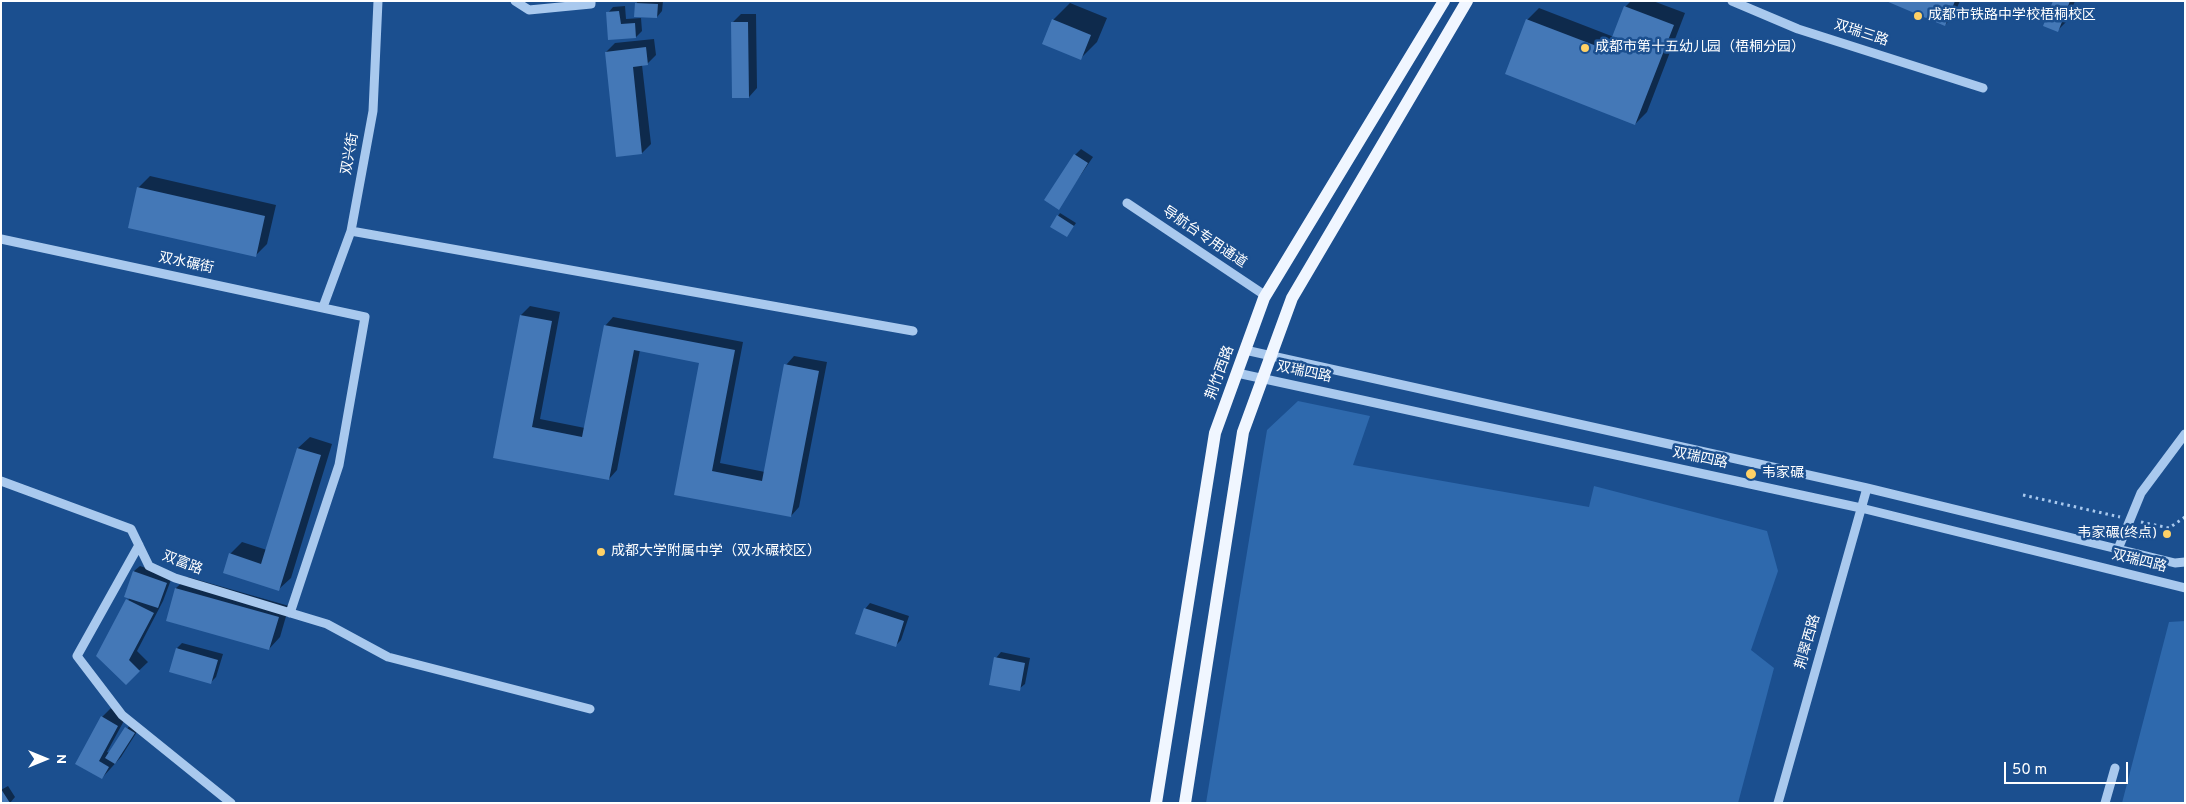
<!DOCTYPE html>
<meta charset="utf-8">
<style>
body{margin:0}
#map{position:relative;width:2186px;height:804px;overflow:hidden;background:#1b4f8f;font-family:Overpass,sans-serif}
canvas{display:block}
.frame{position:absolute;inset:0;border:2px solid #fff;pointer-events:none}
.north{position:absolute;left:20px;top:734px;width:50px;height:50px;-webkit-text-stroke:4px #1b4f8f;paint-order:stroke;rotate:90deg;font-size:14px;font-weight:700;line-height:20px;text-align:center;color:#fff}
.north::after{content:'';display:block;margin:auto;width:18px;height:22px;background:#fff;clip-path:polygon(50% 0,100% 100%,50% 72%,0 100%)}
.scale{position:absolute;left:2004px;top:762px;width:124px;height:22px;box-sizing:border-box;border:2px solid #fff;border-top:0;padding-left:6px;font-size:15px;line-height:18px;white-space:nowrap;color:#fff;-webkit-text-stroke:4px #1b4f8f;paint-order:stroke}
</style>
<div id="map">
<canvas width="2186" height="804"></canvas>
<div class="frame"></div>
<div class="north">N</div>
<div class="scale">50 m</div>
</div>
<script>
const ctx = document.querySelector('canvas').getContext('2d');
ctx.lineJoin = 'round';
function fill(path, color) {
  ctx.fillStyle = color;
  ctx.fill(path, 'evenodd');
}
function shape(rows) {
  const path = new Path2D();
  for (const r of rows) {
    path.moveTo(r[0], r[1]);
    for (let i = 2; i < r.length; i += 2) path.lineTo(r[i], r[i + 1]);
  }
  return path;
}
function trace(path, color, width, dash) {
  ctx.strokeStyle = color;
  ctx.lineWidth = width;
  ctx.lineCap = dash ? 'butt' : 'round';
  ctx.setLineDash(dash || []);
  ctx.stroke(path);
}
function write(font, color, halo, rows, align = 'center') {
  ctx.font = font + ' Overpass,"Noto Sans SC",sans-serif';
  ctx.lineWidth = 5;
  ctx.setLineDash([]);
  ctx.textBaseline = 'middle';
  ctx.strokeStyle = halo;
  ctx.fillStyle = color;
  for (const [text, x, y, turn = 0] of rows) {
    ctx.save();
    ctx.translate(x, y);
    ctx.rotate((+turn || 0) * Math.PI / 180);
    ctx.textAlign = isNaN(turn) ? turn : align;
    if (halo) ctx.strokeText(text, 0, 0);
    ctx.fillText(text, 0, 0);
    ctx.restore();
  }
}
fill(shape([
 [1298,401,1370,416,1353,465,1589,507,1594,486,1767,531,1778,571,1751,650,1774,668,1738,803,1206,803,1267,430],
 [2185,621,2185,803,2122,803,2169,622]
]), '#2e69ad');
fill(shape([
 [638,1,663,1,662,11,657,17,636,4],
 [1631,1,1653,1,1685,13,1647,112,1635,124,1527,20,1539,8,1614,37,1625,7],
 [1889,1,1960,1,1953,16,1945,25],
 [2055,1,2075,1,2066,22,2057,31],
 [1070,3,1107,18,1097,42,1081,58,1053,20],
 [625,6,626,19,641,18,642,31,636,37,609,38,608,13,613,7],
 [741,14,756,14,757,88,749,97,732,23],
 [654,39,656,55,647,64,642,65,651,144,642,153,617,156,606,52,615,43],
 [1081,149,1093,157,1058,208,1075,155],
 [150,176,276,205,267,244,255,256,138,188],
 [1060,213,1076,223,1069,233,1058,216],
 [530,306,560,312,540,419,585,428,605,326,613,317,743,342,720,463,765,472,786,365,794,356,827,362,799,507,791,516,676,494,701,362,640,350,617,470,609,479,494,457,521,315],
 [310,437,332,444,291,578,279,589,230,554,242,542,267,550,298,448],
 [140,566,172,577,163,601,137,651,148,662,126,683,98,655,130,597,126,596,134,571],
 [188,577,289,606,280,637,269,649,167,620,176,588],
 [870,603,909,616,901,640,895,646,865,609],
 [182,643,223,654,216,677,211,682,177,648],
 [1001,652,1030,658,1025,684,1019,689,996,658],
 [111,708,126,717,107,752,110,753,132,722,140,727,121,757,102,778,76,764,102,717],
 [8,786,15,797,10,803,1,803,1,790]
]), '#0007');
fill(shape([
 [1886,1,1955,1,1945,26],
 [2053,1,2070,1,2058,32,2043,26],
 [635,3,658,4,657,18,634,17],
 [1624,6,1674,25,1635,125,1505,74,1526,19,1607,50],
 [619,11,621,24,635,23,636,38,608,40,606,12],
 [1052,19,1091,35,1081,60,1042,44],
 [731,22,748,22,749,98,732,98],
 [646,47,648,65,633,67,642,154,616,157,605,52],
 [1074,154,1088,163,1059,210,1044,200],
 [137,187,265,216,256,257,128,228],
 [1057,215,1074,226,1067,237,1050,227],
 [520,315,552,321,532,427,582,437,604,325,735,350,712,471,762,481,784,364,819,371,791,517,674,495,699,363,634,350,609,480,493,458],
 [297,448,321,455,279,591,223,573,229,553,261,564],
 [133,571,167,583,158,608,124,597],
 [175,588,279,617,269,650,166,621],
 [126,599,154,613,129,660,140,671,126,685,96,656],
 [864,608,904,621,896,647,855,634],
 [176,648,218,660,211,684,169,672],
 [994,657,1025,663,1020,691,989,685],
 [101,716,118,726,99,761,109,767,102,779,75,764],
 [125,727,135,733,115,764,105,758],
 [1,789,10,803,1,803]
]), '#4478b7');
trace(shape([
 [2023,495,2120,517],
 [2141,522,2169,528,2185,517]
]), '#a9c9ee', 3, [2.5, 4]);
trace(shape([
 [515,1,529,10,591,4,591,1],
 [1732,1,1798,29,1983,88],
 [1127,203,1266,296],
 [351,231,913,331],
 [1,239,365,317,339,465,290,613],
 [323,307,351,231,373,111,378,1],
 [1245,350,1867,488,2175,563,2185,562],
 [1237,373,1861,508,2185,588],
 [1,481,131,529,149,566,175,578,327,624,388,657,590,709],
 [139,545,77,656,122,715,231,803],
 [2118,549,2141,493,2185,434],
 [1778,803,1867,488],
 [2105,803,2115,768]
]), '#a9c9ee', 9);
trace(shape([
 [1156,803,1215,433,1264,298,1444,1],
 [1185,803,1243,432,1292,298,1467,1]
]), '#f0f6ff', 12);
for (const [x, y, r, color] of [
 [1918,16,5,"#ffd166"],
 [1585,48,5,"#ffd166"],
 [1751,474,6,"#ffd166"],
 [2167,534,5,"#ffd166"],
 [601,552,5,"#ffd166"]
]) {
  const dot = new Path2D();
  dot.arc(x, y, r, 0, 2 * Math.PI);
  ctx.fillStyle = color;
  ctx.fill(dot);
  trace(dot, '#1b4f8f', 2);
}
write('14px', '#fff', '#1b4f8f', [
 ["成都市铁路中学校梧桐校区",1928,16],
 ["成都市第十五幼儿园（梧桐分园）",1595,48],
 ["韦家碾",1762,474],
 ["韦家碾(终点)",2157,534,"right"],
 ["成都大学附属中学（双水碾校区）",611,552]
], 'left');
write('14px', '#fff', '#1b4f8f', [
 ["双瑞三路",1861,34,18],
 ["双兴街",351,154,-80],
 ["导航台专用通道",1204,238,34],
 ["双水碾街",186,264,12],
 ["荆竹西路",1221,373,-70],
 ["双瑞四路",1304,373,12],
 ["双瑞四路",1700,459,12],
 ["双瑞四路",2139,562,14],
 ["双富路",182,564,21],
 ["荆翠西路",1809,642,-74]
]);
</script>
